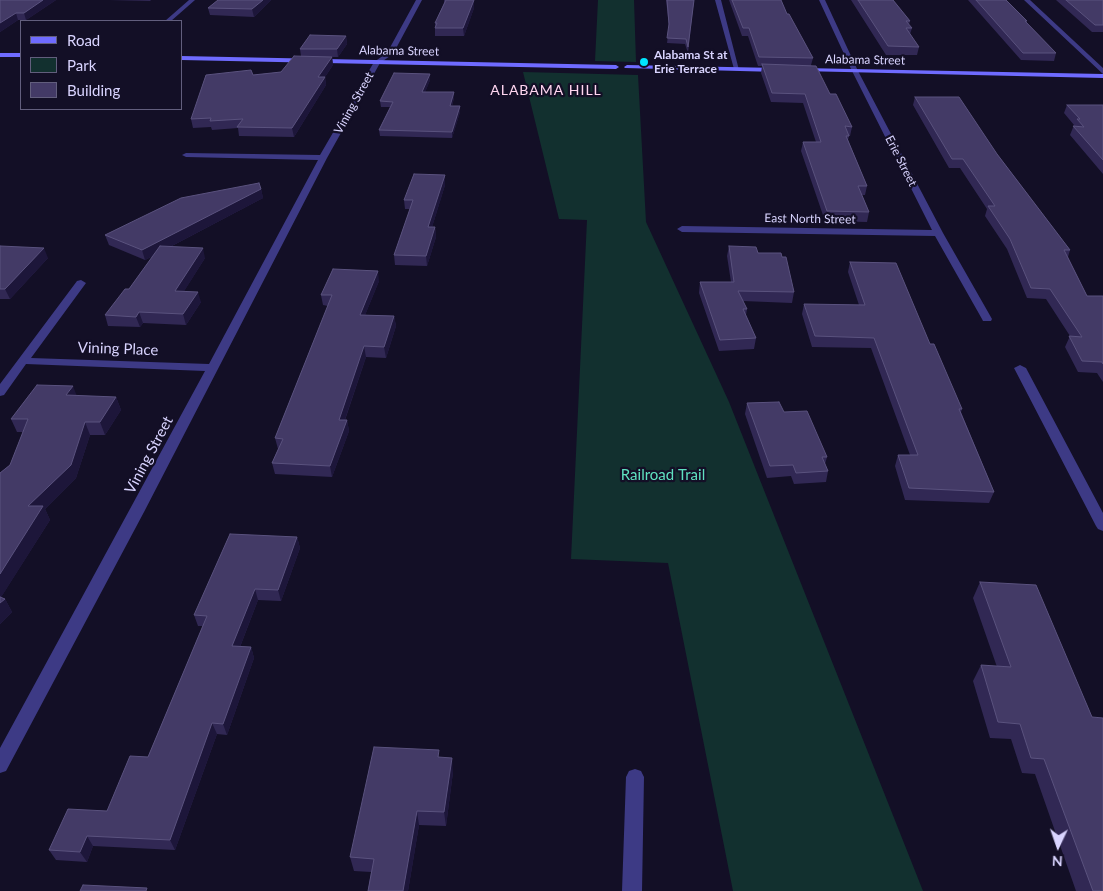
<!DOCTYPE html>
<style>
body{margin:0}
#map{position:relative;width:1103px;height:891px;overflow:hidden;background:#130f26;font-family:Lato,sans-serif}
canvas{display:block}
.legend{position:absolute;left:20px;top:20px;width:162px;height:90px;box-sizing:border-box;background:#130f26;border:1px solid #625e7d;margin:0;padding:6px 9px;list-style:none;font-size:15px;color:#d9d4ff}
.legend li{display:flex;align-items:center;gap:10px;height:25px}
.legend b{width:25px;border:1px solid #625e7d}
.north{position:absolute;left:1033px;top:821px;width:50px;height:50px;-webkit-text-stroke:4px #130f26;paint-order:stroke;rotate:183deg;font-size:14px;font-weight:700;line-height:20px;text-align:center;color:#d9d4ff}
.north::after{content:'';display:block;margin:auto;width:18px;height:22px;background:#d9d4ff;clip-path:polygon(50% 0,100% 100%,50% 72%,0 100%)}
</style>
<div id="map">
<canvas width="1103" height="891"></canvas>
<ul class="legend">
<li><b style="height:6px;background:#6f6bff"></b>Road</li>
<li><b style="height:14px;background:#12302f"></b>Park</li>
<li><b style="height:14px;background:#433a66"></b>Building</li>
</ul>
<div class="north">N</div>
</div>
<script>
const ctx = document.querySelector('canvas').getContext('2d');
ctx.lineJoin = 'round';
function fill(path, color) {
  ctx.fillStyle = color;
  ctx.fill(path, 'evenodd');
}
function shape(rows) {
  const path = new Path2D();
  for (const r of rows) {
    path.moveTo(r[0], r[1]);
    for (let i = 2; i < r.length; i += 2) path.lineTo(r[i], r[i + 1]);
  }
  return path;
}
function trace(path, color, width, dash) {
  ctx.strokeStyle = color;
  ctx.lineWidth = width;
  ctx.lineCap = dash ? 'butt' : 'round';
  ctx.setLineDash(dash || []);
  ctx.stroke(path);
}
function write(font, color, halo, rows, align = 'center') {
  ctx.font = font + ' Lato,sans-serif';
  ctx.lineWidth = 4.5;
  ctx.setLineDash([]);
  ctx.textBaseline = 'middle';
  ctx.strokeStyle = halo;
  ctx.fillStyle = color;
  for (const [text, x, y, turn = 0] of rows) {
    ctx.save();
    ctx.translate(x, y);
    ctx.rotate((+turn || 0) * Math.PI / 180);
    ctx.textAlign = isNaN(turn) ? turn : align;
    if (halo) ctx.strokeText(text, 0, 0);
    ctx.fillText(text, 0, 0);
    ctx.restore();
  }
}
fill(shape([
 [598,0,634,0,636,62,595,61],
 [523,72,638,75,646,222,729,402,923,891,733,891,668,563,571,559,587,220,559,219]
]), '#12302f');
fill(shape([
 [189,0,195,0,171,21,165,21,189,0],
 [416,0,422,0,393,54,380,63,327,158,144,512,6,771,0,773,0,748,205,371,26,364,4,395,0,396,0,384,77,281,81,280,86,283,31,358,209,364,318,160,186,157,182,155,186,153,320,155,374,62,387,53,416,0],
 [715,0,721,0,739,70,734,69,715,0],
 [819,0,825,0,858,71,943,233,992,319,991,321,983,321,982,319,935,236,682,232,677,229,682,226,932,230,852,71,819,0],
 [1024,0,1030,0,1103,68,1103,74,1024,0],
 [1020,365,1026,368,1103,513,1103,531,1098,529,1096,526,1014,368,1020,365],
 [635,769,641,771,644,777,642,891,622,891,626,777,629,771,635,769]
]), '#3d3a85');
fill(shape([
 [0,53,21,53,21,57,0,57,0,53],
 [181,56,616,65,619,67,616,69,181,60,181,56],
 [627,65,778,68,781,70,778,72,625,68,624,67,627,65],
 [803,68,1103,74,1103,78,801,71,801,69,803,68]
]), '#6f6bff');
fill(shape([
 [0,0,56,0,26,20,18,20,0,32],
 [109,0,151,0,150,1],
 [218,0,271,0,254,17,210,15,208,8],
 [444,0,474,0,474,8,464,36,435,36,435,23,444,3],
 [666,0,694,0,688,53,685,44,667,43,669,27],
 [729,0,781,0,787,14,813,58,811,65,830,94,852,127,850,136,849,136,848,140,867,186,865,195,862,195,869,212,867,222,825,221,801,151,803,142,816,142,803,103,771,102,761,73,762,66,758,66,748,36,742,36],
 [851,0,893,0,910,21,909,25,912,28,910,34,919,47,917,55,886,55],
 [968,0,1006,0,1027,21,1026,22,1056,53,1054,61,1021,60],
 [1056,0,1103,0,1103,32,1092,32],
 [346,36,347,44,338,57,332,57,333,65,325,77,326,85,294,137,239,136,238,128,212,130,211,127,193,128,191,119,253,75,281,72,301,56,300,49],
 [430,80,425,92,454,92,454,98,452,106,460,112,452,138,380,136,379,130,390,107,381,107,380,101],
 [915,97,997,154,1070,250,1068,257,1087,296,1103,296,1103,382,1097,373,1078,372,1065,347,1070,336,1046,299,1027,298,1007,249,985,216,987,209,960,168,949,168,913,105],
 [1067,105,1103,105,1103,174,1070,135,1074,125,1064,113],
 [445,175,445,185,432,227,435,227,436,237,427,266,395,265,394,255,410,209,405,209,404,200],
 [261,189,263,198,170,247,205,258,184,291,201,302,186,325,143,323,140,327,108,326,105,315,129,289,153,256,145,260,109,245,105,235],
 [0,246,48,258,10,299,0,299],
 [729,246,758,253,794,292,792,303,743,301,747,309,746,315,756,338,754,349,719,351,699,293,700,282,731,282,727,256],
 [850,262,930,344,962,409,961,412,994,492,989,503,905,500,895,466,898,455,910,455,871,348,812,347,802,314,804,304,859,305,848,272],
 [379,281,365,315,394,316,396,326,386,358,366,357,345,420,347,420,349,431,332,477,275,474,272,463,278,449,275,438,328,306,323,305,321,295],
 [77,396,116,397,121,410,105,435,90,435,76,478,45,509,50,520,1,597,5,599,12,612,0,624,0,473,10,465,23,432,17,432,11,419],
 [747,403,784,412,827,457,825,464,828,471,826,482,794,484,791,476,767,478,745,414],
 [297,537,300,548,281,601,258,600,240,647,251,647,254,658,227,735,217,734,175,850,93,846,87,862,56,860,49,850,107,811,148,757,203,626,198,626,194,615],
 [980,582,1103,891,1076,891,1035,774,1022,773,1011,739,990,738,973,681,981,665,997,667,973,598],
 [440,757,453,772,446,826,419,825,408,891,368,891,371,872,354,871,350,857]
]), '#312854');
fill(shape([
 [43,0,56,0,26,20,24,13],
 [263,0,271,0,254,17,252,9],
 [474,0,474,8,464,36,463,28],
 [16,13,18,20,0,32,0,23],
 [346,36,347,44,338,57,337,49],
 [332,57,333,65,325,77,326,85,294,137,292,128,318,77],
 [430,74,430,80,423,98,422,92],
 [454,92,454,98,450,112,450,106],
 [460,106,460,112,452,138,452,132],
 [445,175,445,185,429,237,428,227],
 [261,189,263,198,145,260,142,250],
 [435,227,436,237,427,266,426,256],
 [44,248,48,258,10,299,5,289],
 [203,248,205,258,178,301,175,291],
 [378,271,379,281,361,325,360,315],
 [198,292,201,302,186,325,183,314],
 [139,312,143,323,140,327,136,317],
 [394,316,396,326,386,358,384,347],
 [364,346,366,357,341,431,339,420],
 [73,386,78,399,66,395],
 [116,397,121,410,105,435,100,422],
 [347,420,349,431,332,477,330,466],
 [85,422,90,435,76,478,45,509,50,520,0,599,0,574,28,506],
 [297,537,300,548,281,601,278,590],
 [255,589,258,600,236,657,232,646],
 [5,599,12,612,0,624,0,603],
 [251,647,254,658,227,735,223,724],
 [212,723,217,734,175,850,170,840],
 [452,758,453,772,446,826,444,812],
 [417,811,419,825,408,891,403,891],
 [87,836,93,846,87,862,80,852]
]), '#1d163a');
const building = shape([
 [0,0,43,0,24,13,16,13,0,23,0,0],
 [218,0,263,0,252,9,208,8,218,0],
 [446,0,474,0,463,28,435,28,437,23,435,23,446,0],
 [667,0,694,0,688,47,686,39,667,38,669,24,667,0],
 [732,0,781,0,787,14,789,14,813,58,759,57,749,28,743,28,732,0],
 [858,0,893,0,910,21,906,21,912,28,906,28,919,47,888,46,858,0],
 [976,0,1006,0,1027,21,1025,21,1056,53,1023,53,976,0],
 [1066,0,1103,0,1103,25,1095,25,1066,0],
 [310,35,346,36,337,49,300,49,310,35],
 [294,56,332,57,318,77,325,77,292,128,237,127,243,119,210,121,211,118,191,119,206,75,251,70,253,75,281,72,294,56],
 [762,64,816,66,830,94,836,94,852,127,845,126,849,136,846,136,867,186,858,186,869,212,827,211,803,142,821,142,805,94,772,93,762,64],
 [394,73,430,74,422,92,454,92,450,106,460,106,452,132,379,130,393,102,380,101,394,73],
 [915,97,959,97,997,154,1070,250,1064,250,1087,296,1103,296,1103,364,1102,362,1082,361,1069,336,1082,337,1050,289,1031,288,1010,239,988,206,995,206,963,159,952,159,915,97],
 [1067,105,1103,105,1103,160,1073,126,1084,127,1077,119,1080,119,1067,105],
 [414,174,445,175,428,227,435,227,426,256,394,255,413,200,404,200,414,174],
 [259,183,261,189,142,250,105,235,181,198,259,183],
 [0,246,44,248,5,289,0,289,0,246],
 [160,246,203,248,175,291,198,292,183,314,139,312,136,317,105,315,125,289,129,289,160,246],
 [729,246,756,247,758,253,781,253,782,257,786,257,794,292,738,291,747,309,743,309,756,338,720,340,700,282,734,282,729,246],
 [850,262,896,263,930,344,934,344,962,409,959,409,994,492,909,488,898,455,918,455,874,338,815,336,804,304,865,305,850,262],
 [333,269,378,271,360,315,394,316,384,347,364,346,339,420,347,420,330,466,272,463,283,439,275,438,332,295,321,295,333,269],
 [37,385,73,386,66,395,116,397,100,422,85,422,71,465,28,506,43,506,0,574,0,473,10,465,28,419,11,419,37,385],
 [779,402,784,412,807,411,827,457,822,457,828,471,796,473,793,465,770,466,747,403,779,402],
 [230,534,297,537,278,590,255,589,232,646,251,647,223,724,212,723,170,840,87,836,80,852,49,850,68,809,107,811,130,756,148,757,207,616,194,615,230,534],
 [980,582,1036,585,1092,717,1103,718,1103,891,1093,891,1044,759,1031,758,1020,724,998,722,981,665,1011,667,980,582],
 [0,597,5,599,0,603,0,597],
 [374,747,439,750,438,757,452,758,444,812,417,811,403,891,368,891,374,859,350,857,374,747],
 [83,885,147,888,146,891,80,891,83,885]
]);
fill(building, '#433a66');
trace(building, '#5a527e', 1);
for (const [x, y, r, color] of [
 [644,62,5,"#00e5ff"]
]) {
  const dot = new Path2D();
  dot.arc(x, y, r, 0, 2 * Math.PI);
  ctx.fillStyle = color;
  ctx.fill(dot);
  trace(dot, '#130f26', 2);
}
write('12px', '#d9d4ff', '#130f26', [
 ["Alabama Street",399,51,1],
 ["Alabama Street",865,60,1],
 ["Vining Street",354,103,-61],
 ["Erie Street",901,161,63],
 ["East North Street",810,219,1]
]);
write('bold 12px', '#d9d4ff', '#130f26', [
 ["Alabama St at",654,55],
 ["Erie Terrace",654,69]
], 'left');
ctx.letterSpacing = '1px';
write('14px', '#ffd6f0', '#130f26', [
 ["ALABAMA HILL",546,90]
]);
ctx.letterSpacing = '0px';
write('15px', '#d9d4ff', '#130f26', [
 ["Vining Place",118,349,2],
 ["Vining Street",149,455,-62]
]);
write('15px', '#5fe0c0', '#130f26', [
 ["Railroad Trail",663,475]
]);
</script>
